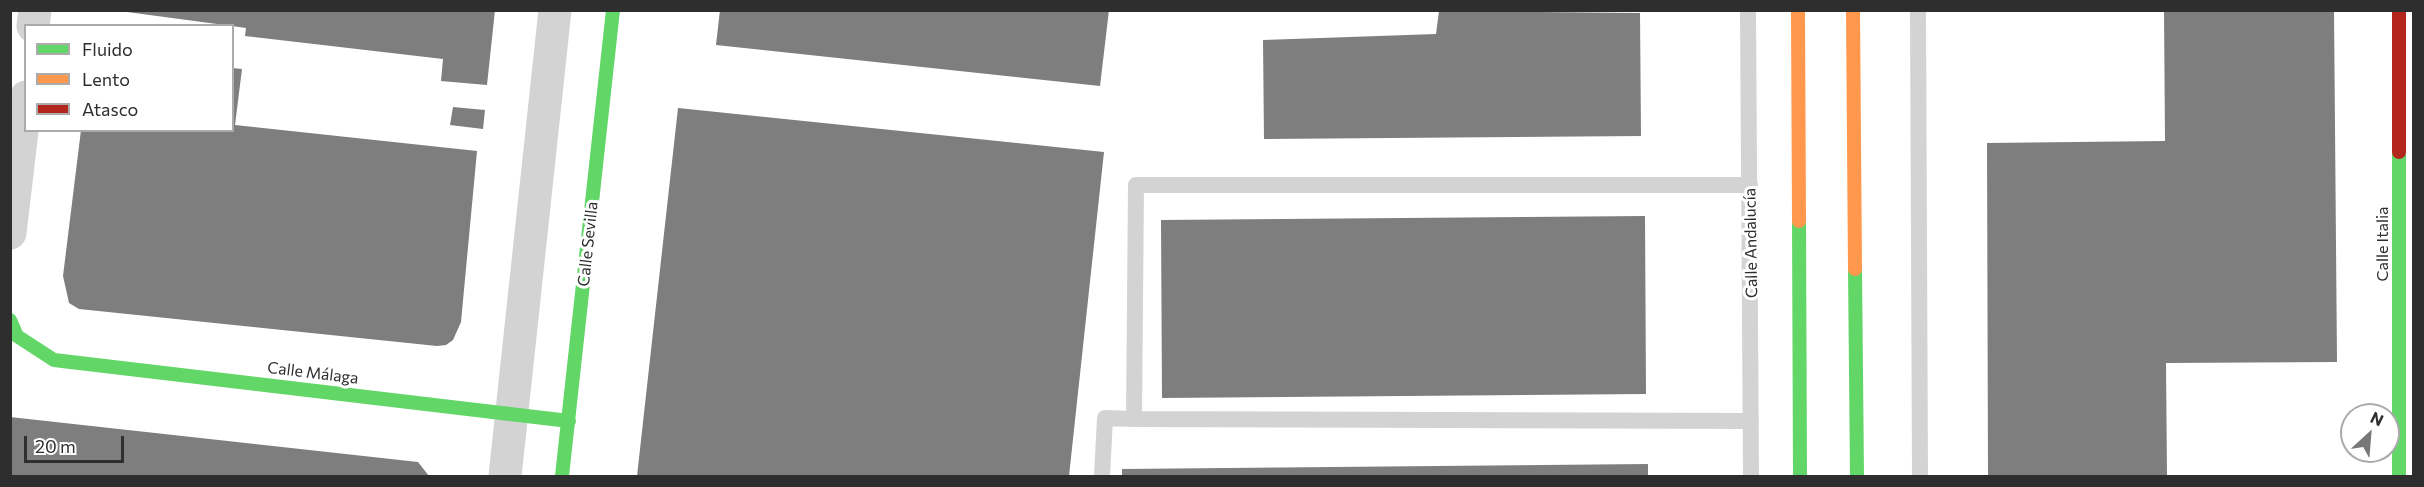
<!DOCTYPE html>
<meta charset="utf-8">
<style>
body{margin:0}
#map{position:relative;width:2424px;height:487px;overflow:hidden;background:#fff;font-family:Commissioner,sans-serif}
canvas{display:block}
.frame{position:absolute;inset:0;border:12px solid #2e2e2e;pointer-events:none}
.legend{position:absolute;left:24px;top:24px;width:210px;height:108px;box-sizing:border-box;background:#fff;border:2px solid #ababab;margin:0;padding:8px 10px;list-style:none;font-size:18px;color:#2e2e2e}
.legend li{display:flex;align-items:center;gap:12px;height:30px}
.legend b{width:30px;border:2px solid #ababab}
.north{position:absolute;left:2340px;top:403px;width:60px;height:60px;box-sizing:border-box;background:#fff;border:2px solid #ababab;border-radius:50%;rotate:26deg;font-size:16px;font-weight:700;line-height:24px;text-align:center;color:#2e2e2e}
.north::after{content:'';display:block;margin:auto;width:21px;height:27px;background:#777;clip-path:polygon(50% 0,100% 100%,50% 72%,0 100%)}
.scale{position:absolute;left:24px;top:436px;width:100px;height:27px;box-sizing:border-box;border:3px solid #2e2e2e;border-top:0;padding-left:8px;font-size:18px;line-height:21px;white-space:nowrap;color:#2e2e2e;-webkit-text-stroke:4px #fff;paint-order:stroke}
</style>
<div id="map">
<canvas width="2424" height="487"></canvas>
<div class="frame"></div>
<ul class="legend">
<li><b style="height:8px;background:#63d668"></b>Fluido</li>
<li><b style="height:8px;background:#ff974d"></b>Lento</li>
<li><b style="height:8px;background:#b3261e"></b>Atasco</li>
</ul>
<div class="north">N</div>
<div class="scale">20 m</div>
</div>
<script>
const ctx = document.querySelector('canvas').getContext('2d');
ctx.lineJoin = 'round';
function fill(path, color) {
  ctx.fillStyle = color;
  ctx.fill(path, 'evenodd');
}
function shape(rows) {
  const path = new Path2D();
  for (const r of rows) {
    path.moveTo(r[0], r[1]);
    for (let i = 2; i < r.length; i += 2) path.lineTo(r[i], r[i + 1]);
  }
  return path;
}
function trace(path, color, width, dash) {
  ctx.strokeStyle = color;
  ctx.lineWidth = width;
  ctx.lineCap = dash ? 'butt' : 'round';
  ctx.setLineDash(dash || []);
  ctx.stroke(path);
}
function write(font, color, halo, rows, align = 'center') {
  ctx.font = font + ' Commissioner,sans-serif';
  ctx.lineWidth = 6;
  ctx.setLineDash([]);
  ctx.textBaseline = 'middle';
  ctx.strokeStyle = halo;
  ctx.fillStyle = color;
  for (const [text, x, y, turn = 0] of rows) {
    ctx.save();
    ctx.translate(x, y);
    ctx.rotate((+turn || 0) * Math.PI / 180);
    ctx.textAlign = isNaN(turn) ? turn : align;
    if (halo) ctx.strokeText(text, 0, 0);
    ctx.fillText(text, 0, 0);
    ctx.restore();
  }
}
fill(shape([
 [112,10,495,10,487,85,441,81,443,59,245,36,246,28,232,26],
 [720,10,1109,10,1100,86,716,45],
 [2164,10,2334,10,2337,362,2166,363,2167,476,1988,476,1987,143,2165,141],
 [1439,11,1640,13,1641,136,1264,139,1263,40,1436,34],
 [232,68,242,69,235,125,477,151,461,322,453,340,446,345,437,346,79,309,69,303,63,276,81,130,232,130],
 [453,107,485,110,483,129,450,125],
 [678,108,1104,152,1069,476,637,476],
 [1645,216,1646,394,1162,398,1161,220],
 [10,417,418,462,429,476,10,476],
 [1648,464,1648,476,1122,476,1122,469]
]), '#7e7e7e');
trace(shape([
 [1748,10,1751,476],
 [1918,10,1920,476],
 [1750,185,1136,185,1134,419,1751,421],
 [1102,476,1105,418,1134,419]
]), '#d3d3d3', 16);
trace(shape([
 [33,26,35,10],
 [10,233,26,97],
 [505,476,555,10]
]), '#d3d3d3', 33);
trace(shape([
 [2399,152,2399,476],
 [1799,221,1800,476],
 [1855,269,1857,476],
 [10,320,17,336,54,360,569,421],
 [562,476,613,10]
]), '#63d668', 14);
trace(shape([
 [1798,10,1799,221],
 [1853,10,1855,269]
]), '#ff974d', 14);
trace(shape([
 [2399,10,2399,152]
]), '#b3261e', 14);
write('16px', '#2e2e2e', '#fff', [
 ["Calle Andalucía",1751,243,-91],
 ["Calle Sevilla",588,244,-84],
 ["Calle Italia",2383,244,-90],
 ["Calle Málaga",313,373,7]
]);
</script>
